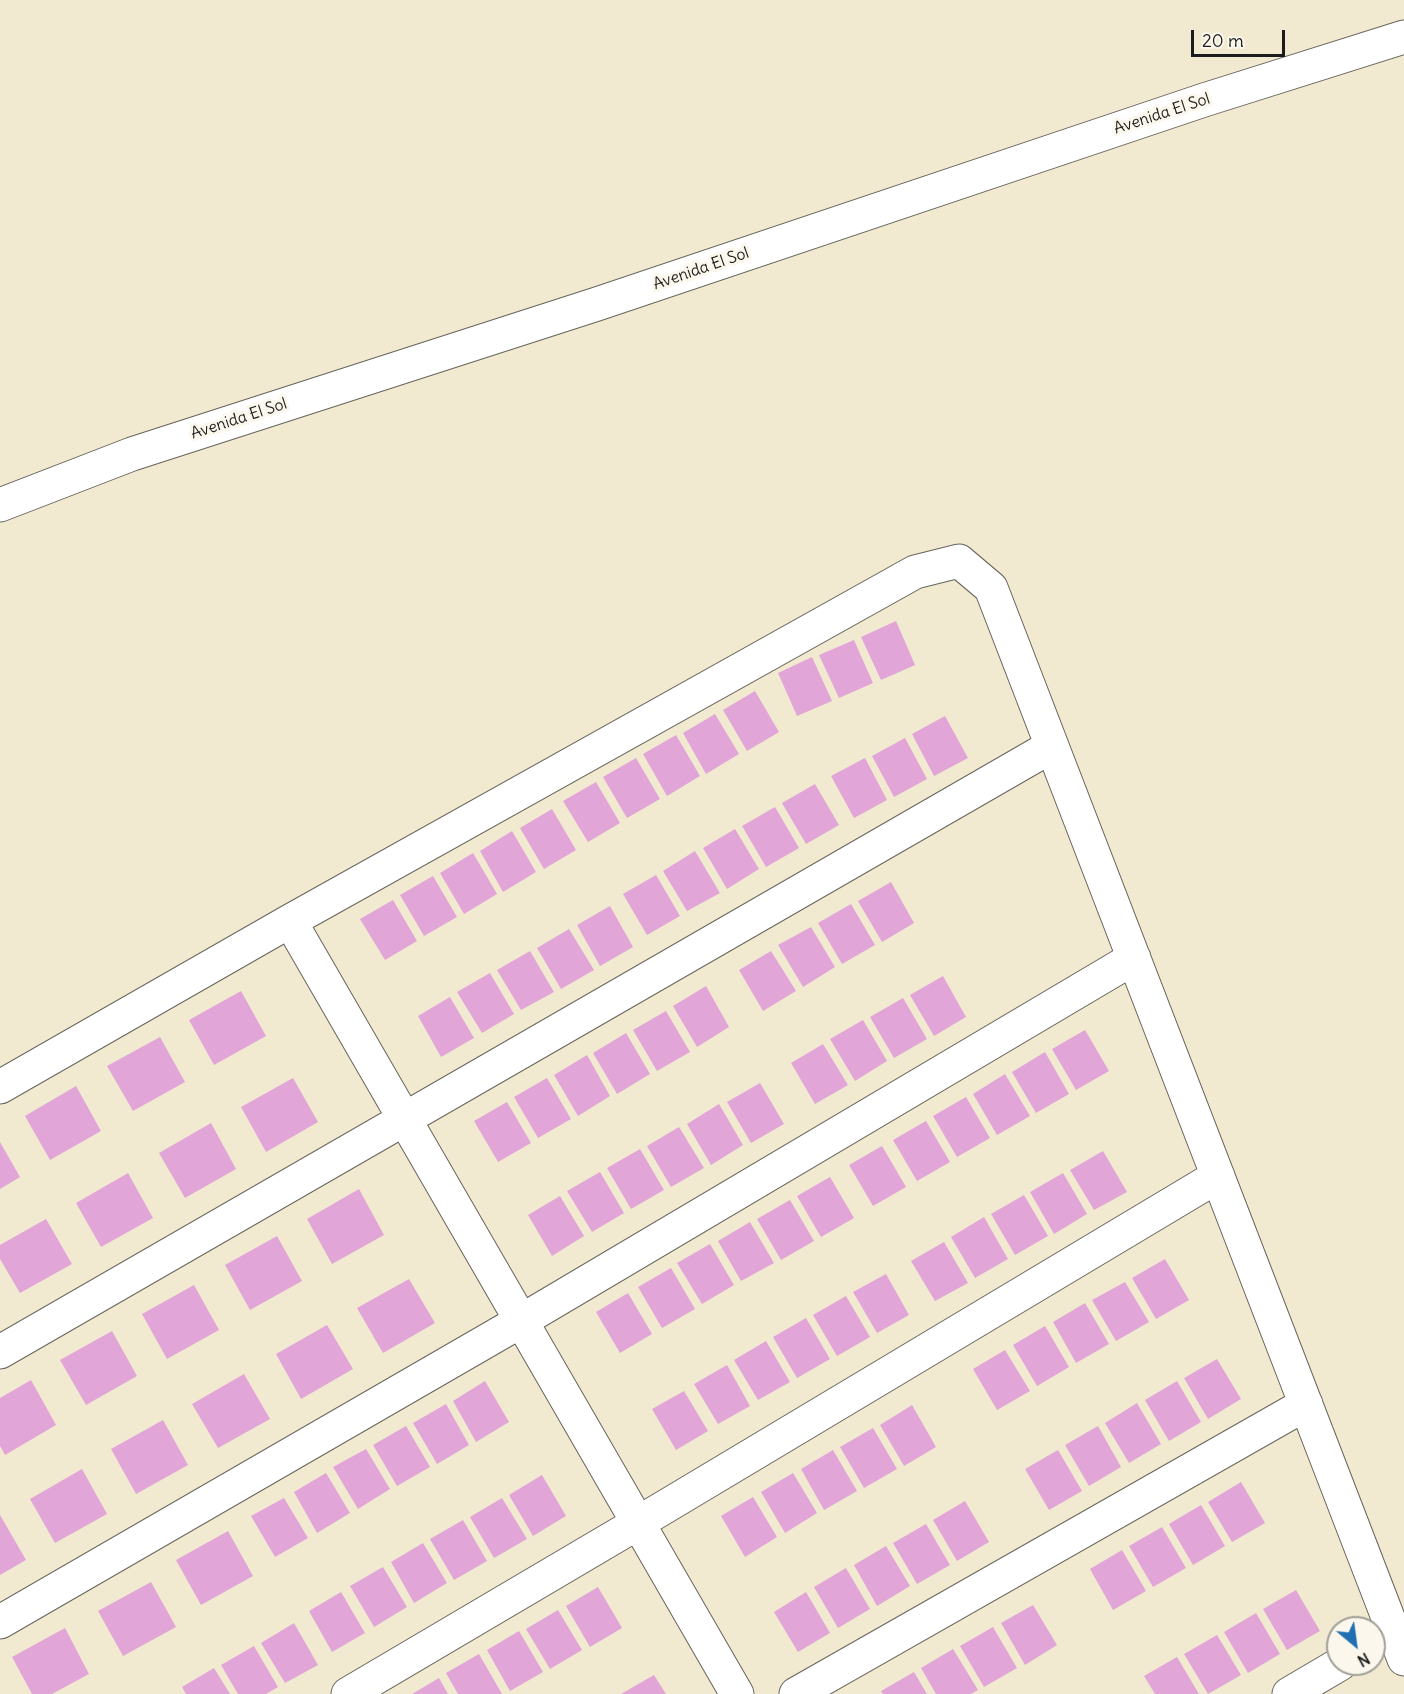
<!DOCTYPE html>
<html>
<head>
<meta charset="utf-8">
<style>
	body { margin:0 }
	#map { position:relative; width:1404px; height:1694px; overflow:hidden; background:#f1ead1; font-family:Delius,sans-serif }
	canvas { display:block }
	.north { position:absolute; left:1326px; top:1616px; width:60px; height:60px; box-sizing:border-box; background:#fbf7ec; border:2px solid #a29f99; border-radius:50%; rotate:151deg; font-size:16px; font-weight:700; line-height:24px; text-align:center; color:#1c1c1c }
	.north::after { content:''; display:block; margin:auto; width:21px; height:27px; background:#1f6fb2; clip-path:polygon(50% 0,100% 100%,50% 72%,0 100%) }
	.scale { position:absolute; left:1191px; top:30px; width:94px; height:27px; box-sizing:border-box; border:3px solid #1c1c1c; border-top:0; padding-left:8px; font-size:18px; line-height:21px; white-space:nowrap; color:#1c1c1c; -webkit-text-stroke:4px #fbf7ec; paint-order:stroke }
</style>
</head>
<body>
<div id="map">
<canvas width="1404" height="1694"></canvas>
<div class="north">N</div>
<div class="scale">20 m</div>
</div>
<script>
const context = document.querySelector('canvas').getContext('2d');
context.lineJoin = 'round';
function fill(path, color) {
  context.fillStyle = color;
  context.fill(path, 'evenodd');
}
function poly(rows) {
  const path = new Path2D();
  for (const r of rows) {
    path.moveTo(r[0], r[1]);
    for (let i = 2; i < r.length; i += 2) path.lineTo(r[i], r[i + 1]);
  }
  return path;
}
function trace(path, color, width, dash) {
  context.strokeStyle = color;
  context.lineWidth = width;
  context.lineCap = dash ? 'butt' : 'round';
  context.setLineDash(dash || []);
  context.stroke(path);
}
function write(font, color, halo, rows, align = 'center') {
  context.font = font + ' Delius,sans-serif';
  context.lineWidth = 6;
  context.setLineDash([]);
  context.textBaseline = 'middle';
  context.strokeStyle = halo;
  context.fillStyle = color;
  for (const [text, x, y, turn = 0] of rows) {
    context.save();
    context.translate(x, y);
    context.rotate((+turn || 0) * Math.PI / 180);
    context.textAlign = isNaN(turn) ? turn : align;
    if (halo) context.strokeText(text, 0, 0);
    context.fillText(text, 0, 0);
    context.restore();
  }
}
fill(poly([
	[896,621,915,665,881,680,861,637],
	[854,640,873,683,839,698,819,655],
	[812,657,832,701,797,716,778,673],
	[755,691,779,732,747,751,723,710],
	[715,714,739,754,706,774,683,733],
	[945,716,968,758,934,776,912,734],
	[676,735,700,776,667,796,643,754],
	[905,738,927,779,894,797,872,756],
	[636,758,660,799,627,818,603,777],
	[865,758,887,800,854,818,831,776],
	[596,782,620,823,588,842,563,801],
	[815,784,839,825,806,844,782,803],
	[775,807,799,848,766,867,742,826],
	[552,809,576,850,544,869,520,828],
	[735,829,759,869,727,889,703,848],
	[512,831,536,872,503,892,480,851],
	[695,851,720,893,687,911,663,871],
	[473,853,497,894,464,914,440,873],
	[656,875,680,916,647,935,623,894],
	[433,876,457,917,424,936,400,895],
	[891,882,914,923,882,942,858,901],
	[393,900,417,941,385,960,360,919],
	[851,904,875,945,842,964,818,923],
	[610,906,633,947,600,966,577,925],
	[811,927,835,967,803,987,778,945],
	[569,929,594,970,561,989,537,948],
	[530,951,554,992,521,1010,497,970],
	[771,951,796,991,763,1011,739,970],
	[490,973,514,1014,482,1033,457,992],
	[943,976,966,1017,934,1036,910,995],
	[706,986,729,1027,697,1047,673,1006],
	[241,991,266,1036,214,1065,189,1020],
	[450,997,474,1038,441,1057,418,1016],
	[903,998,927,1039,894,1058,870,1017],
	[666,1011,690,1052,657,1071,633,1030],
	[863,1020,887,1061,855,1081,830,1039],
	[1085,1030,1109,1071,1076,1090,1052,1049],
	[626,1033,650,1074,617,1094,593,1053],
	[160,1037,185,1082,133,1111,107,1066],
	[823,1044,848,1085,815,1104,791,1063],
	[1045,1052,1069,1094,1036,1113,1012,1072],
	[587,1055,610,1096,578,1116,554,1075],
	[1005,1074,1030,1116,997,1135,973,1094],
	[293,1078,318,1122,266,1152,241,1107],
	[547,1078,571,1119,538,1138,514,1097],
	[760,1083,784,1124,751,1143,727,1102],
	[76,1086,101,1131,50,1160,25,1116],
	[966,1097,990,1138,957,1157,933,1116],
	[507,1102,531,1143,498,1162,474,1121],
	[719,1104,743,1145,711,1165,687,1124],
	[926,1121,950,1162,917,1181,893,1140],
	[211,1123,236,1169,185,1198,159,1153],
	[679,1127,704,1168,671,1187,647,1146],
	[0,1142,20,1177,0,1189],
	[882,1146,906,1187,873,1206,849,1165],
	[640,1149,664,1190,631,1209,607,1168],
	[1103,1151,1127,1192,1094,1210,1070,1170],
	[600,1172,624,1213,592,1232,567,1191],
	[128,1173,153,1218,101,1247,76,1203],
	[1063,1173,1087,1214,1054,1234,1030,1192],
	[830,1177,854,1218,821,1237,797,1196],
	[359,1189,384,1235,332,1264,307,1219],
	[1024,1195,1048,1236,1015,1255,991,1214],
	[560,1196,584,1236,552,1256,528,1215],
	[790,1200,814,1241,781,1260,757,1219],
	[984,1217,1008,1259,975,1278,951,1237],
	[46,1219,72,1264,20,1293,0,1259,0,1245],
	[750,1222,774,1263,741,1281,718,1241],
	[277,1236,302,1281,250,1310,225,1265],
	[944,1242,968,1283,935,1301,911,1261],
	[710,1244,734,1285,702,1304,677,1263],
	[1165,1259,1189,1300,1156,1319,1132,1278],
	[671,1268,695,1309,662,1328,638,1287],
	[886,1274,909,1315,877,1333,853,1292],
	[409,1279,435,1323,383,1353,357,1308],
	[1125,1282,1149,1322,1116,1341,1092,1300],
	[194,1285,219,1330,167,1359,142,1314],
	[628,1293,652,1334,620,1353,596,1312],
	[846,1296,870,1337,837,1356,813,1315],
	[1085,1303,1109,1344,1076,1363,1053,1322],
	[806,1318,830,1359,797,1378,773,1337],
	[327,1325,353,1369,301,1399,276,1354],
	[1045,1326,1069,1367,1037,1386,1013,1345],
	[112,1331,137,1376,86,1405,60,1360],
	[766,1341,790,1382,758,1400,734,1360],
	[1005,1350,1030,1391,997,1410,973,1369],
	[1217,1359,1241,1399,1208,1419,1184,1378],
	[727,1365,750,1406,718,1424,694,1384],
	[244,1374,270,1419,218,1448,192,1404],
	[31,1380,56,1425,5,1455,0,1446,0,1398],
	[485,1381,509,1422,476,1442,453,1401],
	[1177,1381,1201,1422,1169,1441,1145,1400],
	[684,1391,708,1431,676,1450,652,1409],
	[1137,1403,1161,1444,1129,1463,1105,1423],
	[446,1404,469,1445,437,1464,413,1423],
	[912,1405,936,1447,904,1466,880,1425],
	[163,1420,188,1465,136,1494,111,1449],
	[406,1426,430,1467,397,1486,373,1445],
	[1098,1426,1121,1467,1089,1486,1065,1445],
	[873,1428,897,1469,864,1488,840,1447],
	[366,1449,390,1489,358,1509,333,1467],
	[833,1450,857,1491,824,1510,801,1469],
	[1058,1450,1082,1491,1049,1510,1025,1469],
	[82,1469,107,1514,55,1543,30,1499],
	[326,1473,350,1513,317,1533,294,1492],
	[793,1473,817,1513,785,1533,761,1492],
	[542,1475,566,1516,533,1536,509,1495],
	[1241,1482,1265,1523,1232,1542,1208,1502],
	[753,1497,777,1537,745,1557,721,1516],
	[284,1498,308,1538,275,1557,251,1516],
	[502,1498,527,1539,494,1558,470,1517],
	[965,1501,989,1542,957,1561,933,1520],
	[1201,1505,1225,1546,1193,1565,1169,1524],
	[0,1515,26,1560,0,1575],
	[463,1520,487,1561,454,1580,430,1539],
	[926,1524,950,1565,917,1584,893,1543],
	[1162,1527,1186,1568,1153,1587,1129,1546],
	[228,1531,253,1576,201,1605,176,1560],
	[423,1543,447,1583,414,1603,391,1562],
	[886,1546,910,1586,877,1606,854,1565],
	[1122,1550,1146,1591,1113,1610,1090,1569],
	[383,1567,407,1607,374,1627,350,1586],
	[846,1568,870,1609,838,1628,814,1587],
	[151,1582,176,1627,123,1656,98,1611],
	[598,1587,622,1628,590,1647,566,1606],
	[1296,1590,1320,1631,1287,1650,1263,1609],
	[341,1592,365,1633,332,1652,309,1611],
	[806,1592,830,1633,798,1652,774,1612],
	[1033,1605,1057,1645,1025,1665,1001,1623],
	[558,1610,582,1650,550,1669,526,1629],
	[1256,1613,1280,1654,1248,1673,1224,1632],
	[294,1623,318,1665,285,1683,261,1643],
	[993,1627,1017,1668,984,1687,960,1646],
	[65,1628,89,1674,52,1694,32,1694,12,1657],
	[519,1631,543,1672,510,1691,487,1650],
	[1217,1635,1241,1675,1208,1694,1184,1654],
	[254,1646,278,1687,266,1694,238,1694,221,1665],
	[953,1649,978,1690,971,1694,936,1694,921,1668],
	[479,1654,502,1694,458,1694,446,1673],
	[1177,1657,1199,1694,1155,1694,1144,1676],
	[214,1668,230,1694,186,1694,182,1687],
	[914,1672,927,1694,883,1694,881,1691],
	[654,1675,666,1694,621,1694],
	[439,1678,448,1694,412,1694]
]), '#e1a5d7');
const minor = poly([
	[0,505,132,454,597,304,1204,100,1404,37],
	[290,921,737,1694],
	[0,1087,290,921,915,572,959,561,991,588,1404,1659],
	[0,1352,1052,746],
	[0,1622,521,1321,1134,958],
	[348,1694,638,1523,1218,1176],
	[796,1694,1306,1404],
	[1289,1694,1340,1664]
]);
trace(minor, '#67645b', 35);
trace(minor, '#fff', 33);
write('16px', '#1c1c1c', '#fbf7ec', [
	["Avenida El Sol",1162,114,-18],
	["Avenida El Sol",701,269,-19],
	["Avenida El Sol",239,419,-18]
]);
</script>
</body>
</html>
